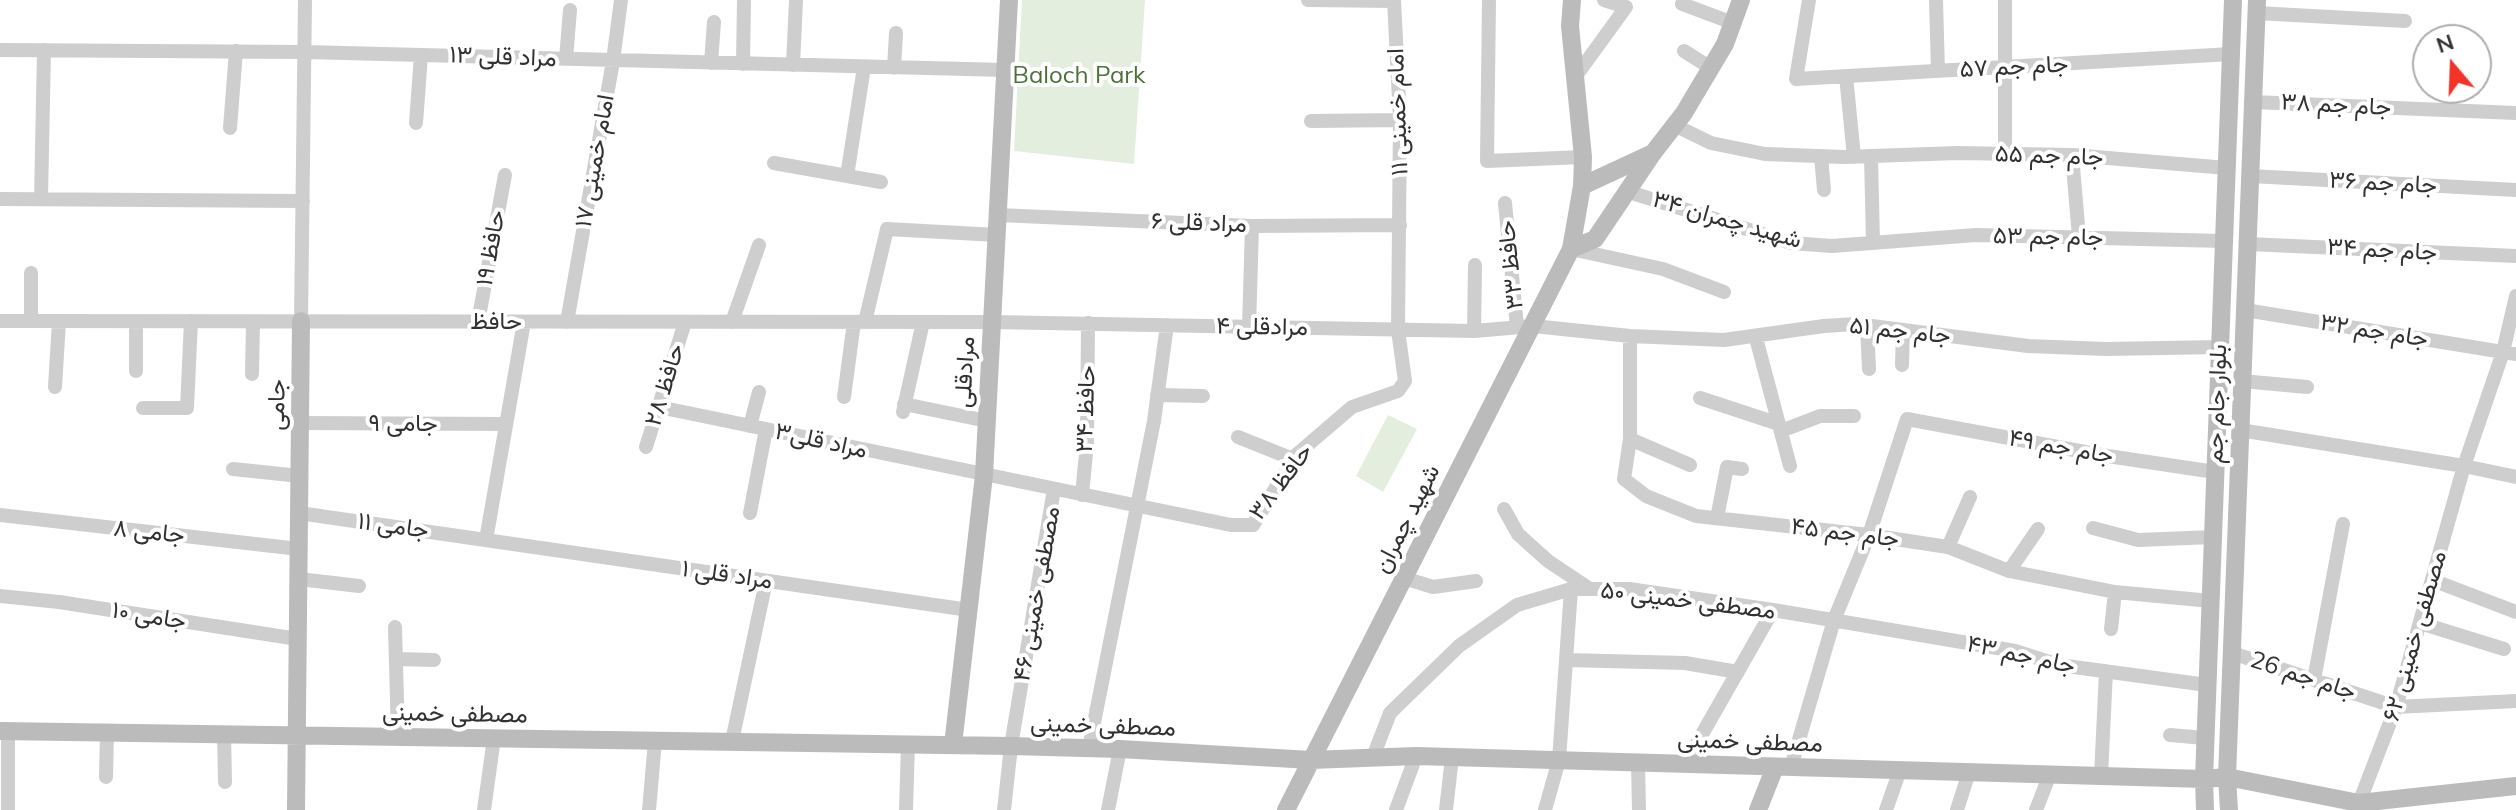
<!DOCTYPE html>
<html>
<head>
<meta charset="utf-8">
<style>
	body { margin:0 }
	#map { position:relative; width:2516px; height:810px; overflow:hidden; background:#fff; font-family:Mulish,sans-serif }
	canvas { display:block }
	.north { position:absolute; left:2412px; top:24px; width:80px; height:80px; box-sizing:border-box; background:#fff; border:2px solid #adadad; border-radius:50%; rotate:341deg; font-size:22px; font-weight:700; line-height:32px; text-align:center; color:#313131 }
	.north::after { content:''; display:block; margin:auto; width:28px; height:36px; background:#f33327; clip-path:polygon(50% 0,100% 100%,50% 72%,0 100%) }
</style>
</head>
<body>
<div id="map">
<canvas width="2516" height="810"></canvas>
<div class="north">N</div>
</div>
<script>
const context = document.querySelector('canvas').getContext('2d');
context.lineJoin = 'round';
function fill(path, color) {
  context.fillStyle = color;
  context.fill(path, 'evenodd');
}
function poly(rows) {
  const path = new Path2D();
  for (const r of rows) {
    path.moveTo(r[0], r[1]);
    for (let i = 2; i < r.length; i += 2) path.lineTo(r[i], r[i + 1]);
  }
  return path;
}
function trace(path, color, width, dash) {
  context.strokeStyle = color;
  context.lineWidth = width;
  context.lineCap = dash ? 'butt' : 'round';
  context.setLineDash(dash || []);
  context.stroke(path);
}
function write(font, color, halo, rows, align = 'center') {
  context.font = font + ' Mulish,Vazirmatn,sans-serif';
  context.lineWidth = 8;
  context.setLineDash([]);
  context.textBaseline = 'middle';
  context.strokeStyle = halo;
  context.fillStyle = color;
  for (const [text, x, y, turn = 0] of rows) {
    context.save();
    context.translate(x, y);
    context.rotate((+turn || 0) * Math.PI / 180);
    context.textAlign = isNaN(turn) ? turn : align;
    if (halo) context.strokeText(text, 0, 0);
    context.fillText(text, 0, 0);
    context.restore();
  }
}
fill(poly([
	[1022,0,1145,0,1134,164,1014,151],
	[1388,415,1417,429,1383,492,1356,476]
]), '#e4eede');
trace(poly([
	[1308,0,1394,1],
	[1489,0,1487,161,1583,157],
	[1809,0,1796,79,2231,54],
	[1936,0,1938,71],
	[2005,0,2005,154],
	[1682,4,1733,23],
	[2256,13,2405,21],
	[0,50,305,52,1005,70],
	[1684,51,1711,68],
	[566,59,570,10],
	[711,63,714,22],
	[743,64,744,0],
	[793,65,796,0],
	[894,68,896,33],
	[1576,76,1626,7,1604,0],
	[1846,76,1854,157],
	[2253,102,2516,113],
	[1311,121,1400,120],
	[416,123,421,55],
	[1674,125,1711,143,1765,154,1844,157,1958,153,2072,155,2227,168],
	[230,128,236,51],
	[2072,155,2079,237],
	[1821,156,1824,190],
	[1871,156,1873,243],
	[774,163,881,182],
	[847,176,864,67],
	[2250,176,2516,190],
	[1629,192,1791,243,1832,246,1976,235,2224,241],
	[0,199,303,201],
	[41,199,44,50],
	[1505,203,1517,327],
	[998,215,1252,226,1400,225],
	[2248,244,2516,256],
	[1571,249,1663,269,1724,292],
	[2245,310,2516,354],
	[0,321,992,322,1474,331,1533,326,1630,336,1724,340,1824,326,1856,324,2028,346,2106,349,2220,347],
	[31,321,31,273],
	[136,321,136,371],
	[301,321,305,0],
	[478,322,505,175],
	[567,322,613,61,621,0],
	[732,322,759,245],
	[865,322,887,229,997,235],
	[1867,325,1869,369],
	[1249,327,1252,226],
	[1474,331,1475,265],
	[1630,336,1630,439,1624,479,1646,496,1696,516,1869,535,1948,547,2009,571,2115,592,2211,601],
	[1756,338,1790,466],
	[1902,365,1903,330],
	[252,374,253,322],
	[2242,381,2307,387],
	[55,387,59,321],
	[1157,395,1203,396],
	[844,397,854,322],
	[1700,398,1779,424],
	[904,404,987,421],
	[659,407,1231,525,1253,525,1296,455,1352,407,1398,391,1405,381,1398,330,1400,120,1394,0],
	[143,408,187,408,191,321],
	[903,412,923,322],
	[300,423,506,424],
	[750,426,759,392],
	[2240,430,2464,466,2516,477],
	[1781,431,1820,416,1854,416],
	[1238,437,1293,459],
	[1630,439,1690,465],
	[646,447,685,322],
	[233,469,300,476],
	[1082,495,1087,443,1088,323],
	[1504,509,1518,534,1548,561,1590,589],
	[299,513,969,610],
	[750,513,766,429],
	[0,515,299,549],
	[1717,518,1727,467,1742,469],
	[2093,528,2138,540,2213,537],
	[486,540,524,322],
	[1948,547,1970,497],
	[2009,571,2038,529],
	[1404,578,1433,587,1476,581],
	[299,579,359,586],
	[2432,580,2516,612],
	[0,596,59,602,298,639],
	[2420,623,2504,649],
	[395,627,398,737],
	[2111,629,2115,592],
	[2232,653,2396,707,2516,701],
	[396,659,434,660],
	[1566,660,1685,663,1738,672],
	[2314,680,2343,524],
	[224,734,225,782],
	[2170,735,2205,738],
	[732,741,766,581],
	[1089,748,1154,421,1167,325],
	[1373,757,1390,713,1459,646,1517,605,1571,589,1629,589,1773,610,2015,651,2059,665,2207,685],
	[1638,763,1639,810],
	[1685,764,1773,610],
	[1791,767,1834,620,1869,535,1907,419,2101,455,2215,472],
	[2101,776,2106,671],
	[106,777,107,732],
	[2359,803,2396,707,2464,466,2503,352,2516,296],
	[8,810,8,731],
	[484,810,494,738],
	[649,810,655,741],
	[906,810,908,744],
	[1004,810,1011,746,1054,489],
	[1108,810,1120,749],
	[1396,810,1416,756],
	[1446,810,1452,757],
	[1545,810,1559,760,1571,589],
	[1886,810,1900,770],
	[1957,810,1969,772],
	[2036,810,2050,774]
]), '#cecece', 14);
trace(poly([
	[1582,186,1651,154],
	[1571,249,1582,186,1583,157,1570,26,1572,0],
	[0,731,1011,746,1120,749,1311,760,1416,756,2204,779,2227,777,2359,803,2516,786],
	[953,745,984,475,1009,0],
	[296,810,301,321],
	[1286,810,1571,249,1595,239,1653,153,1684,113,1725,44,1741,0],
	[1758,810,1775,767],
	[2205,810,2204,779,2233,0],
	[2229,810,2227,777,2257,0]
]), '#bbb', 18);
write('24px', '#313131', '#fff', [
	["مراد قلی ۱۳",503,57,2],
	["جام جم ۵۷",2014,67,-3],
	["جام جم ۳۸",2336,105,3],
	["امام خمینی ۱۱",1398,112,-92],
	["جام جم ۵۵",2049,156,2],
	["امام خمینی ۱۷",595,161,-80],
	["جام جم ۳۶",2383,183,3],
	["شهید چمران ۳۴",1727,220,16],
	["مراد قلی ۶",1199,223,2],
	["جام جم ۵۳",2048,237,1],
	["حافظ ۱۹",491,248,-80],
	["جام جم ۳۴",2382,250,3],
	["حافظ ۳۳",1511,265,-96],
	["حافظ",496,322],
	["مرادقلی ۴",1262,327,1],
	["جام جم ۵۱",1900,331,6],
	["جام جم ۳۲",2374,331,9],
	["مرادقلی",965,372,-87],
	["حافظ ۲۸",665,385,-73],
	["بلوار جام جم",2217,404,-88],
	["جامی",277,405,-89],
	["حافظ ۳۴",1086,409,-88],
	["جامی ۹",403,424],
	["مراد قلی۳",821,441,12],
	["جام جم ۴۹",2061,447,10],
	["حافظ ۳۸",1281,482,-53],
	["شهید چمران",1407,519,-63],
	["جامی ۱۱",393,526,8],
	["جامی ۸",149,532,6],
	["جام جم ۴۵",1845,533,7],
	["مراد قلی ۱",727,575,8],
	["مصطفی خمینی ۴۶",1037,594,-80],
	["مصطفی خمینی ۵۰",1688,601,7],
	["جامی ۱۰",149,616,9],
	["مصطفی خمینی ۶۲",2415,636,-74],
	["جام جم ۴۳",2021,655,12],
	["جام جم 26",2303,676,18],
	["مصطفی خمینی",455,714,1],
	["مصطفی خمینی",1103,726,2],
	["مصطفی خمینی",1750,742,2]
]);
write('24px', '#4c7139', '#fff', [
	["Baloch Park",1079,76]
]);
</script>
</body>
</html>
